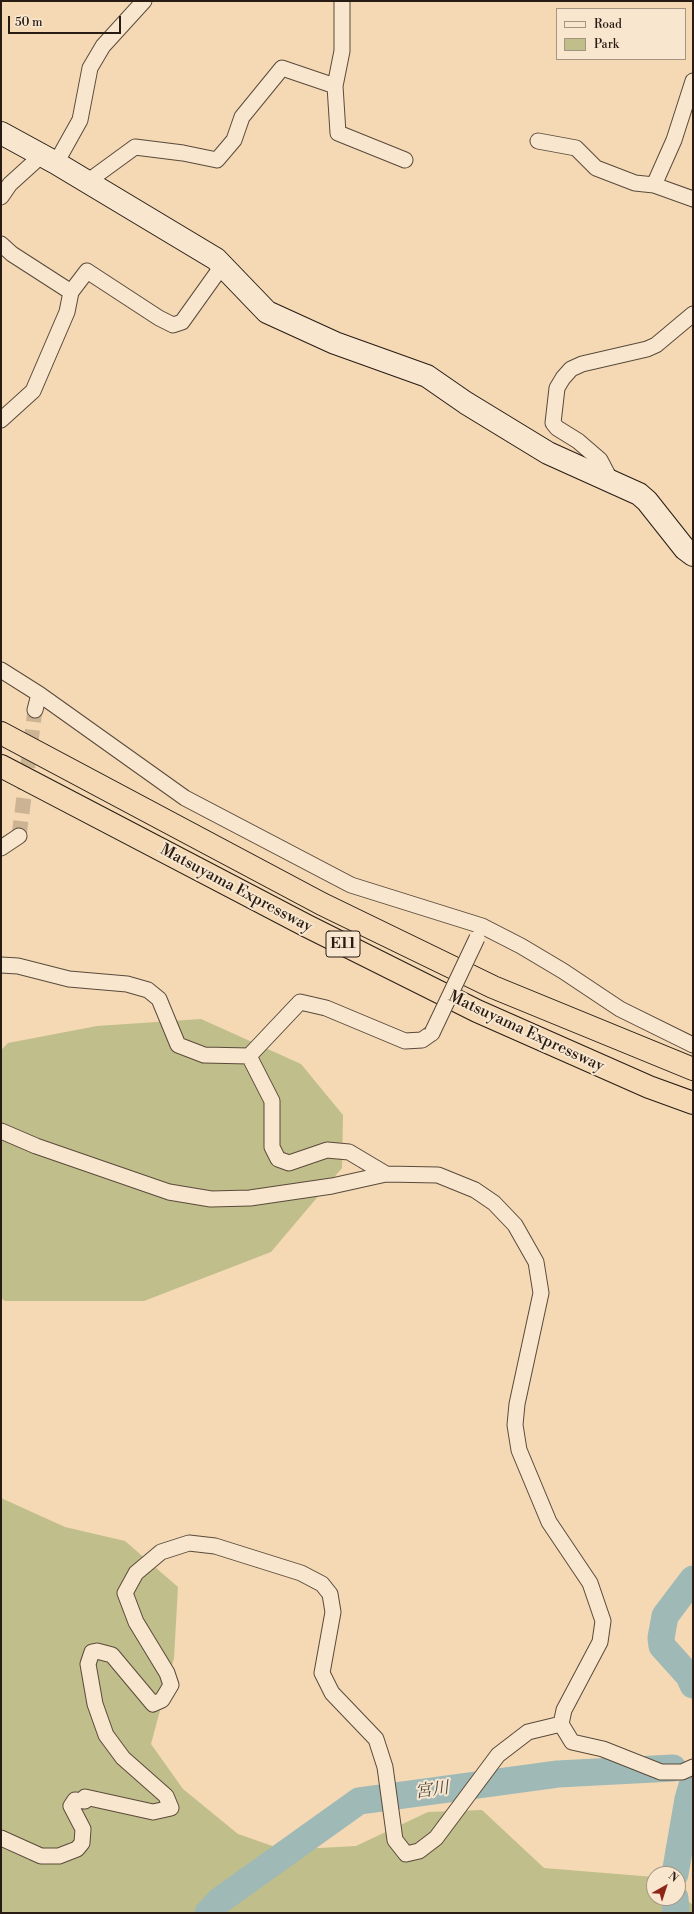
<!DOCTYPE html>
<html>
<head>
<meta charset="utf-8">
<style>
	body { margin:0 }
	#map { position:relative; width:694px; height:1914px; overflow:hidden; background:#f4d9b4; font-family:"Libre Bodoni",serif }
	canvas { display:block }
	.frame { position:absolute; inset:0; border:2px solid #271b13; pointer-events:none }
	.legend { position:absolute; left:556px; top:8px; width:130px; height:52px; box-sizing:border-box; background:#f8e6ce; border:1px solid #a49583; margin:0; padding:5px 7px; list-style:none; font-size:12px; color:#271b13 }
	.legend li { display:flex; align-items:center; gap:8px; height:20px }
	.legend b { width:20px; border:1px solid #a49583 }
	.north { position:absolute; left:646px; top:1866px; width:40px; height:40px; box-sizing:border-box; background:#f8e6ce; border:1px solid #a49583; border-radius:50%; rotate:39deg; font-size:11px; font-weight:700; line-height:16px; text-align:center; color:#271b13 }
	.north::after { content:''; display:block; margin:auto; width:14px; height:18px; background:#8f2418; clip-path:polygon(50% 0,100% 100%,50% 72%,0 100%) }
	.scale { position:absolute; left:8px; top:16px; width:113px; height:18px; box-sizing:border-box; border:2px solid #271b13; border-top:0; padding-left:5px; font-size:12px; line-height:14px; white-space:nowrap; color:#271b13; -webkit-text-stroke:3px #f8e6ce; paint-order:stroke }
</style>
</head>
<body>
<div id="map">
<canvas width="694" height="1914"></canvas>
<div class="frame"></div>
<ul class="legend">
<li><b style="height:5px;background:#f8e6ce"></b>Road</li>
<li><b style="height:11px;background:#c0be8a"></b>Park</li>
</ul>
<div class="north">N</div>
<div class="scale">50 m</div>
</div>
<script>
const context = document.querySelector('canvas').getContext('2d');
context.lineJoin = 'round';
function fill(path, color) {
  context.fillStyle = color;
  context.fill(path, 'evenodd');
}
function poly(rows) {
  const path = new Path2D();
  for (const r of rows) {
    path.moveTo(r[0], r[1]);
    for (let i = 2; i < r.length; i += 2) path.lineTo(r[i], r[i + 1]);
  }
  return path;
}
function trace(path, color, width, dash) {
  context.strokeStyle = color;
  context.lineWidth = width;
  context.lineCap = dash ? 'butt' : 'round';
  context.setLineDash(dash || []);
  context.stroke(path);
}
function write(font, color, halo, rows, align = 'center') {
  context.font = font + ' "Libre Bodoni","Noto Serif JP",serif';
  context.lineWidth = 4;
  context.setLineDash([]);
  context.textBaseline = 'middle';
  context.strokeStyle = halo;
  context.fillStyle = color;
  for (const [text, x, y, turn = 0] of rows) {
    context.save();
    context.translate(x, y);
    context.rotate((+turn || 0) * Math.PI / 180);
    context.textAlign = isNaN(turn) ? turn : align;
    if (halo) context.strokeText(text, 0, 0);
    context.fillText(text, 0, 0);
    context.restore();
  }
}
fill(poly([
	[201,1019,301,1064,343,1115,342,1168,271,1252,144,1301,5,1301,1,1298,1,1050,8,1043,97,1026],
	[1,1498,65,1527,125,1541,178,1587,174,1658,151,1744,183,1789,238,1834,284,1850,356,1846,428,1812,482,1810,544,1868,654,1877,654,1898,678,1898,678,1893,693,1905,693,1913,1,1913]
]), '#c0be8a');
trace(poly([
	[693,1579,665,1616,661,1638,662,1646,689,1676,693,1685],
	[675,1874,688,1799,693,1782],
	[675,1898,676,1913],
	[208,1913,219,1901,359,1801,558,1774,673,1768]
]), '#9eb9b6', 27);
trace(poly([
	[19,836,35,710]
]), '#cbb394', 15, [15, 8]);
const street = poly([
	[342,1,342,51,335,86,338,133,405,160],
	[538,141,576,148,596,168,635,183,654,185,693,199],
	[56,163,80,120,90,68,103,46,144,1],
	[87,182,135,147,183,153,217,160,234,140,242,117,282,68,335,86],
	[654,185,674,140,693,81],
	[1,197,10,184,42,155],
	[1,244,12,254,71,292,67,312,33,391,1,420],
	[71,292,87,271,159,318,173,325,182,322,222,266],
	[611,481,600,460,578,441,557,428,553,423,557,388,563,378,571,369,582,364,647,349,656,345,693,314],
	[1,670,39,694,185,798,351,885,482,926,521,946,563,971,620,1009,693,1045],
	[35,710,39,694],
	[1,848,19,836],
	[1,965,18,966,69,979,127,984,148,990,159,999,178,1045,204,1055,249,1056,300,1002,326,1008,405,1041,422,1040,432,1033],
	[249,1056,272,1101,272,1147,278,1159,289,1163,327,1150,349,1152,386,1174],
	[1,1131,36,1146,169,1192,211,1199,250,1198,332,1186,386,1174,438,1175,475,1190,494,1203,515,1225,536,1262,541,1293,517,1404,515,1425,519,1450,549,1522,590,1583,603,1621,600,1642,564,1710,561,1724,572,1742,603,1749,661,1772,682,1772,693,1767],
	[1,1838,41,1856,59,1856,77,1849,82,1843,83,1829,71,1806,75,1800,85,1801,85,1797,153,1812,171,1808,166,1796,123,1758,106,1735,95,1704,88,1664,92,1652,97,1651,112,1655,153,1704,162,1700,171,1685,167,1673,136,1622,125,1593,136,1573,161,1552,189,1543,215,1546,301,1573,322,1584,330,1594,333,1612,322,1673,332,1693,376,1739,385,1767,395,1840,406,1854,419,1851,436,1838,498,1755,528,1732,561,1724]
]);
const secondary = poly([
	[1,133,56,163,216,259,267,312,335,343,427,376,466,403,548,453,639,494,647,501,685,549,693,555]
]);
const highway = poly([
	[1,733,322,904,493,987,693,1069],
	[1,766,307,926,477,1011,649,1087,693,1103]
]);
trace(street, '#5a4a3b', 17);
trace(secondary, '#271b13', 24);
trace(highway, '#271b13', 24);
trace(street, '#f8e6ce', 15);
trace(secondary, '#f8e6ce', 22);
trace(highway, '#f4d9b4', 22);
const streetBridge = poly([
	[432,1033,477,938]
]);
trace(streetBridge, '#5a4a3b', 17, []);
trace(streetBridge, '#f8e6ce', 15);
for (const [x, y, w] of [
	[343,944,34]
]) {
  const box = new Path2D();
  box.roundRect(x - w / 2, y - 13, w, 26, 3);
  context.fillStyle = '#f8e6ce';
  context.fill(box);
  trace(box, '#271b13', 1);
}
write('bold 15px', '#271b13', null, [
	["E11",343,944]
]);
write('16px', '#271b13', '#f8e6ce', [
	["Matsuyama Expressway",236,889,28],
	["Matsuyama Expressway",526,1032,25]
]);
write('italic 17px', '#4b4a44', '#f8e6ce', [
	["宮川",432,1791,-8]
]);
</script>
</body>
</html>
